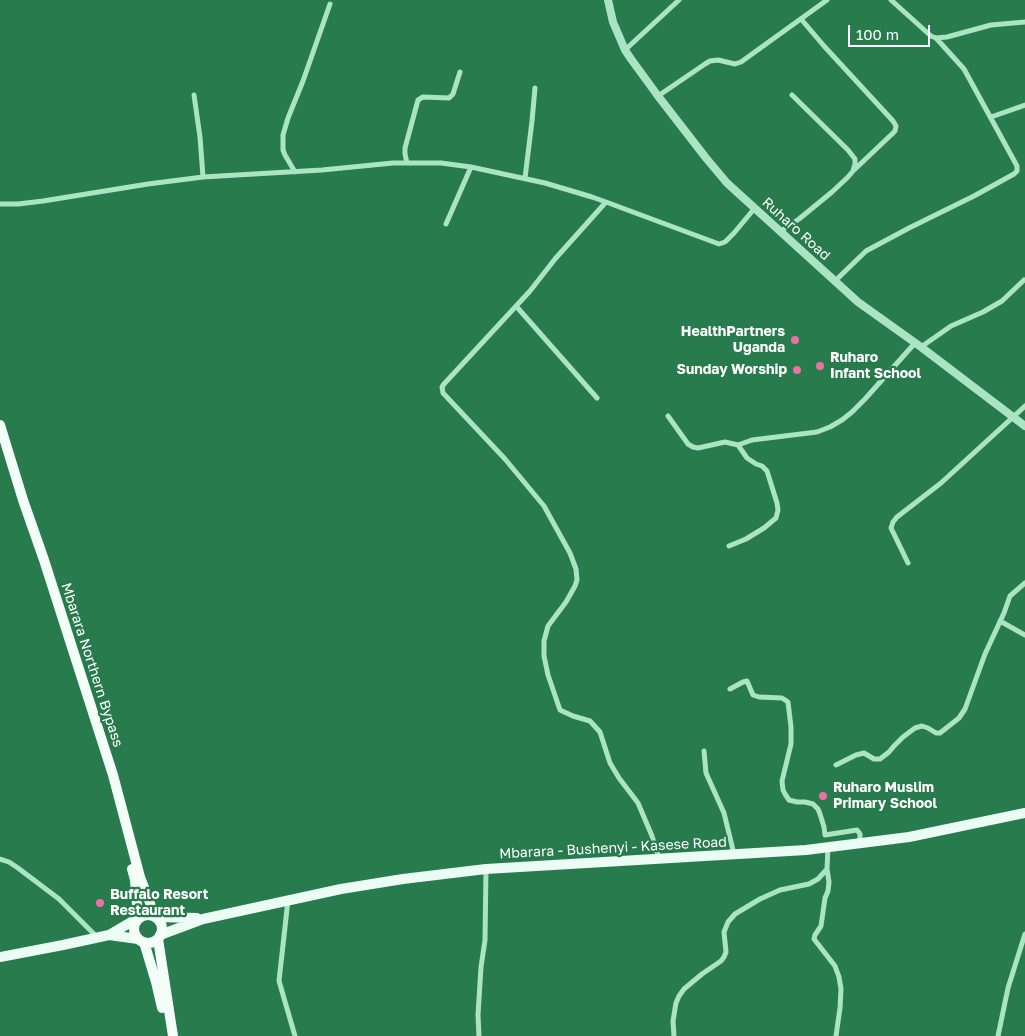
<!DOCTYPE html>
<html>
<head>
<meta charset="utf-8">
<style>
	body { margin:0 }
	#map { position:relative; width:1025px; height:1036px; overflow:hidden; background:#277b4d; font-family:"Golos Text",sans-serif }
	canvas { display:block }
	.scale { position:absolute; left:848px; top:25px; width:82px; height:22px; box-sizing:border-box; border:2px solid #fff; border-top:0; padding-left:6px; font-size:15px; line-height:18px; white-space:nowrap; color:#fff; -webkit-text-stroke:4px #277b4d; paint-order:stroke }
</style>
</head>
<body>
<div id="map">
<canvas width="1025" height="1036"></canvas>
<div class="scale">100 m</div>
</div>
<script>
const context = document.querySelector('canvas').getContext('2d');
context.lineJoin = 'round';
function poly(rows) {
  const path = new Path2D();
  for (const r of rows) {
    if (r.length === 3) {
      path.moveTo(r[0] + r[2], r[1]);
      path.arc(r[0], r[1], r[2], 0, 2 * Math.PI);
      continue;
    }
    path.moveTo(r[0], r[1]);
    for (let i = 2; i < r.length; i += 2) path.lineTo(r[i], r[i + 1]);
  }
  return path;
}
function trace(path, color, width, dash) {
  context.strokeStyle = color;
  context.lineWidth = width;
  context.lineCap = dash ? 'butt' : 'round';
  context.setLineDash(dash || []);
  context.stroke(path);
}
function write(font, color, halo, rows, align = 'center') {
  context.font = font + ' "Golos Text",sans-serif';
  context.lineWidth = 4.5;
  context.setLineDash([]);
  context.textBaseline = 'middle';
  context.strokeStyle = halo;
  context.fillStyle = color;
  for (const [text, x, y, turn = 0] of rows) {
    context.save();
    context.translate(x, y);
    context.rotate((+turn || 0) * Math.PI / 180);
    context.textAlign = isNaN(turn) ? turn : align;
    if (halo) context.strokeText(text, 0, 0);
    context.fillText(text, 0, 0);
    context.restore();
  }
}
trace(poly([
	[891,0,931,36,936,38,947,37,991,25,1025,22],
	[801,19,824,46,893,121,896,126,895,131,892,134,853,171],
	[625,50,679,0],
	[194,95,200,137,203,177],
	[658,96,705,64,710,61,718,60,735,64,741,62,827,0],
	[991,117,1025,105],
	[407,163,405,154,405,148,418,100,423,97,449,98,453,94,460,72],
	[295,172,285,155,283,150,283,135,288,118,303,81,330,4],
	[525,178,532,121,535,88],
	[0,204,18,204,43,201,148,184,203,177,322,170,393,163,441,163,471,167,545,183,592,197,606,202],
	[446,224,471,167],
	[781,231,799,219,832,192,848,177,853,171,855,164,855,159,848,150,792,95],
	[835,281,866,251,909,228,974,196,1014,174,1017,171,1017,166,964,69,936,38],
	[516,306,597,398],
	[921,347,951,326,983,312,1002,301,1024,280],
	[668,416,688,444,693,447,698,448,725,442,738,445,752,440,817,432,830,427,842,420,852,412,865,399,915,343],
	[729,546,746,539,764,528,776,518,778,510,777,503,767,471,762,466,756,464,747,458,738,445],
	[908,563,891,528,893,522,897,517,941,483,1025,406],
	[1000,621,1025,635],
	[730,689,743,682,747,681,753,695,759,697,782,698,788,702,791,727,791,744,782,781,783,790,785,794,789,800,797,802,805,802,813,804,818,809,820,814,824,827,825,835,857,830,860,834,860,843],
	[704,751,706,773,724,813,734,854],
	[836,765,856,755,864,753,874,759,880,759,889,752,894,746,903,737,915,728,922,726,928,728,936,733,940,733,959,718,965,709,985,654,1004,613,1010,596,1025,583],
	[0,859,9,862,18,868,59,899,97,937],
	[659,859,652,836,638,803,619,778,610,763,600,732,590,721,573,716,560,710,548,675,544,656,544,641,548,626,566,602,575,586,577,580,576,569,570,553,544,506,505,459,443,393,442,387,444,384,530,291,555,259,606,202,719,244,725,242,734,233,754,209],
	[827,869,829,882,828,891,825,898,821,926,815,935,814,939,835,966,839,977,841,989,840,1008,836,1036],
	[288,900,279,981,295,1036],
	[479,1036,478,1015,481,967,485,940,486,869],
	[674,1036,673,1021,676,1003,679,996,684,989,702,974,721,961,724,957,726,952,724,932,728,922,735,914,760,899,780,890,809,884,818,879,827,869,828,847],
	[998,1036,1008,988,1025,934]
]), '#abe4c4', 5);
trace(poly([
	[608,0,613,22,625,50,631,59,658,96,706,158,727,183,858,302,921,347,1025,426]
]), '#abe4c4', 8);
trace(poly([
	[157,917,197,918],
	[109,935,138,939],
	[160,935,203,919,341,889,403,879,486,869,806,850,909,837,1025,813],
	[0,957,63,945,109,935,138,918]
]), '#eafcf3', 10);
trace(poly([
	[0,425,23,500,44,560,113,775,140,877,150,903,153,915],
	[132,869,135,880,138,918],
	[148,929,14],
	[158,939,173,1036],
	[144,942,156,982,162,1008]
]), '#f4fef9', 10);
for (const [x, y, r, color] of [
	[795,340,5,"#ec71a2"],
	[820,366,5,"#ec71a2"],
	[797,370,5,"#ec71a2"],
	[823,796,5,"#ec71a2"],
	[100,903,5,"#ec71a2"]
]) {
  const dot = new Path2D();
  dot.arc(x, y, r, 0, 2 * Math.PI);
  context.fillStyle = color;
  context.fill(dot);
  trace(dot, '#277b4d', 2);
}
write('14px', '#fff', '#277b4d', [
	["Ruharo Road",796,229,42],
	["Mbarara Northern Bypass",92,665,72],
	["Mbarara - Bushenyi - Kasese Road",613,848,-3]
]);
write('bold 14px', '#fff', '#277b4d', [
	["HealthPartners",785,332,"right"],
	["Uganda",785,348,"right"],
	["Ruharo",830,358],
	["Infant School",830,374],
	["Sunday Worship",787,370,"right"],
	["Ruharo Muslim",833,788],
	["Primary School",833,804],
	["Buffalo Resort",110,895],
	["Restaurant",110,911]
], 'left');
</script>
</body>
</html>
